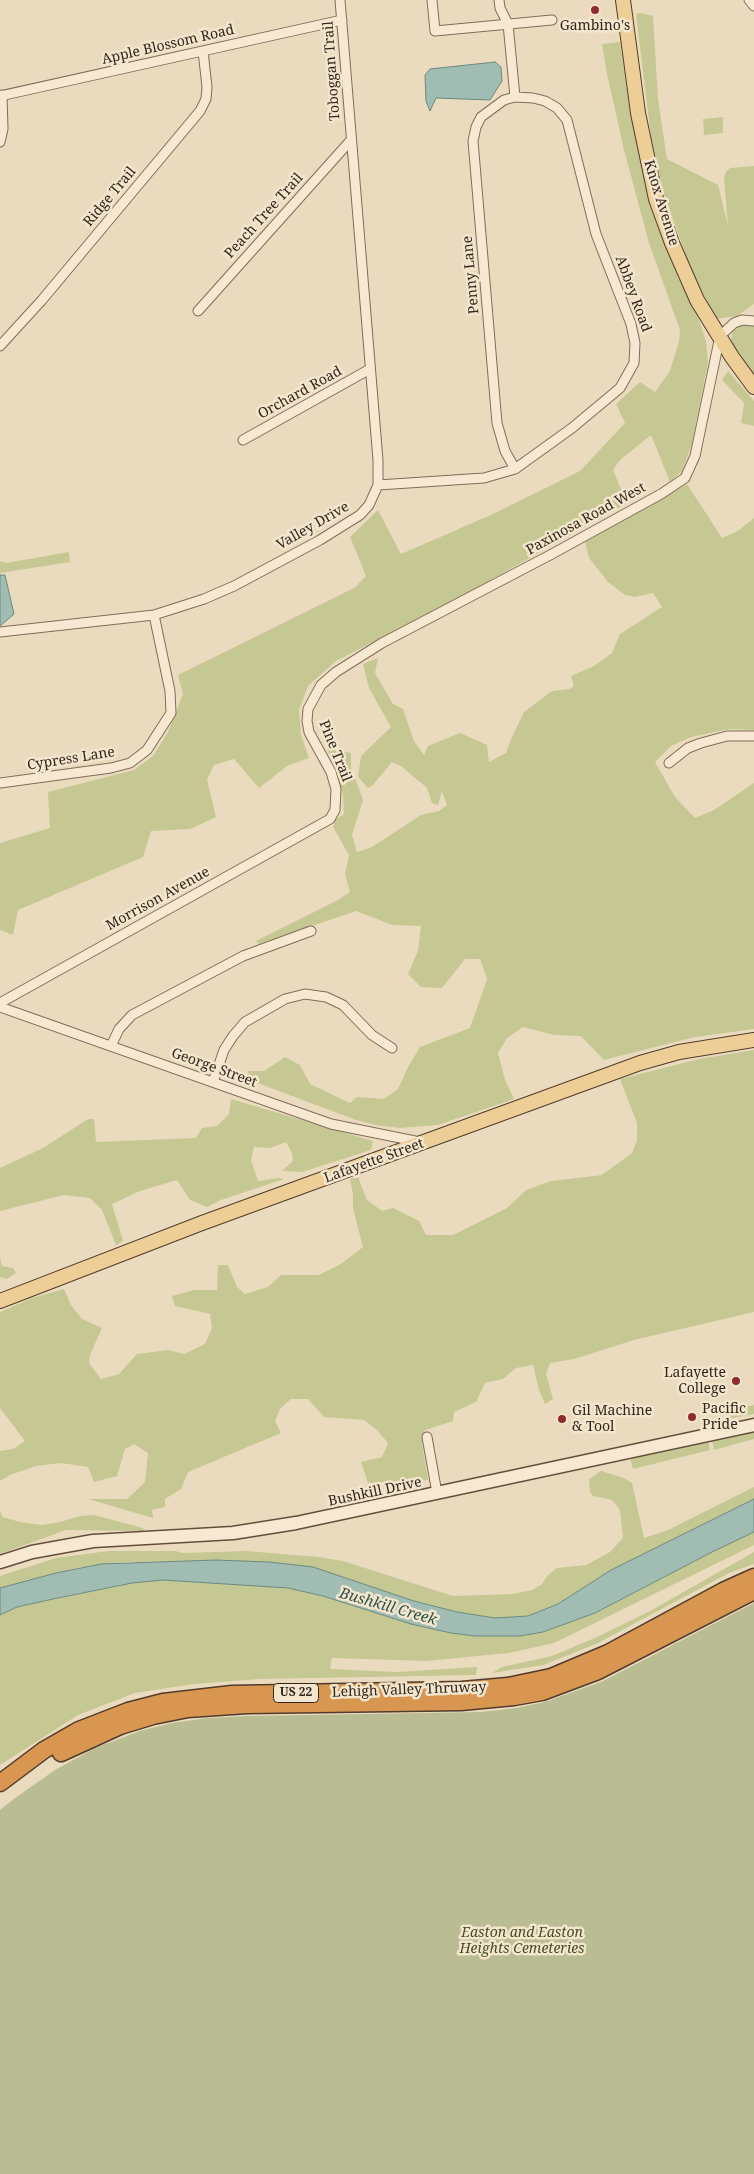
<!DOCTYPE html>
<html>
<head>
<meta charset="utf-8">
<style>
	body { margin:0 }
	canvas { display:block; background:#ebdbbe }
</style>
</head>
<body>
<canvas width="754" height="2174"></canvas>
<script>
const context = document.querySelector('canvas').getContext('2d');
context.lineJoin = 'round';
function fill(path, color) {
  context.fillStyle = color;
  context.fill(path, 'evenodd');
}
function poly(rows) {
  const path = new Path2D();
  for (const r of rows) {
    path.moveTo(r[0], r[1]);
    for (let i = 2; i < r.length; i += 2) path.lineTo(r[i], r[i + 1]);
  }
  return path;
}
function trace(path, color, width, dash) {
  context.strokeStyle = color;
  context.lineWidth = width;
  context.lineCap = dash ? 'butt' : 'round';
  context.setLineDash(dash || []);
  context.stroke(path);
}
function write(font, color, halo, rows, align = 'center') {
  context.font = font + ' "Noto Serif",serif';
  context.lineWidth = 5;
  context.setLineDash([]);
  context.textBaseline = 'middle';
  context.strokeStyle = halo;
  context.fillStyle = color;
  for (const [text, x, y, turn = 0] of rows) {
    context.save();
    context.translate(x, y);
    context.rotate((+turn || 0) * Math.PI / 180);
    context.textAlign = isNaN(turn) ? turn : align;
    if (halo) context.strokeText(text, 0, 0);
    context.fillText(text, 0, 0);
    context.restore();
  }
}
fill(poly([
	[640,13,653,16,658,99,667,159,718,185,728,226,724,178,726,172,730,168,754,166,754,304,737,316,716,319,691,270,664,194,651,137,636,14],
	[620,42,630,110,640,156,656,217,676,271,697,314,706,341,708,362,692,444,682,471,670,482,651,435,620,460,613,470,627,503,457,599,336,661,308,686,299,710,301,735,309,758,287,766,259,788,234,759,214,765,207,780,216,817,190,829,151,831,143,857,18,910,13,935,0,930,0,843,50,828,48,792,134,770,153,756,168,732,183,694,178,675,354,588,366,576,350,537,378,510,401,554,493,514,580,471,625,423,616,404,640,382,655,392,670,371,679,341,680,330,649,243,624,150,607,74,602,44],
	[723,117,723,133,704,135,703,119],
	[741,324,754,324,754,378,731,342,732,331],
	[728,371,754,401,754,426,741,423,744,403,722,380],
	[687,484,722,538,738,531,754,518,754,730,730,729,691,737,671,746,655,762,675,797,695,818,714,810,754,783,754,1029,695,1037,604,1060,581,1036,554,1035,523,1027,507,1038,498,1053,505,1080,514,1099,438,1125,400,1128,375,1125,356,1120,247,1079,248,1071,264,1071,285,1057,300,1065,310,1084,350,1103,357,1097,384,1099,398,1089,407,1069,420,1047,470,1028,487,979,480,959,465,959,442,988,421,987,408,974,418,951,421,926,392,925,356,911,259,944,256,941,338,900,350,892,345,874,349,855,333,827,335,820,344,814,343,796,335,765,327,749,351,753,351,767,363,800,352,835,357,852,372,847,421,815,439,811,447,805,442,791,438,805,432,803,427,788,401,766,392,762,372,786,368,788,358,777,361,756,391,727,369,688,363,664,378,658,375,673,393,704,403,709,414,741,424,755,428,746,460,733,487,745,489,762,506,753,511,739,524,712,552,691,570,689,574,686,571,676,594,666,612,653,620,634,662,607,653,593,635,597,625,595,608,582,589,558,585,542],
	[69,552,70,562,0,573,0,561,6,563],
	[754,1050,754,1312,634,1340,574,1359,550,1363,546,1374,553,1399,545,1404,539,1390,533,1365,516,1368,503,1379,485,1383,476,1402,454,1412,453,1421,425,1430,422,1443,428,1480,368,1483,361,1462,382,1457,388,1443,377,1430,364,1420,324,1417,308,1399,291,1399,280,1409,275,1421,281,1433,188,1472,181,1489,165,1499,165,1507,152,1510,153,1518,88,1499,127,1499,145,1482,148,1453,134,1444,125,1449,117,1476,94,1482,88,1467,61,1463,36,1466,10,1475,0,1481,0,1451,13,1449,25,1441,0,1408,0,1312,32,1298,64,1289,71,1305,82,1319,102,1328,90,1355,89,1363,101,1379,119,1374,137,1354,168,1350,184,1354,205,1344,212,1328,210,1314,175,1306,172,1296,194,1290,217,1290,218,1265,228,1265,237,1287,245,1294,268,1287,281,1275,319,1275,341,1264,363,1247,353,1209,353,1194,350,1179,358,1177,367,1200,382,1211,393,1208,419,1221,426,1235,453,1235,507,1208,526,1190,551,1181,602,1175,632,1153,637,1140,637,1123,620,1079,699,1059],
	[231,1099,373,1141,371,1150,302,1172,282,1171,293,1161,292,1153,286,1142,270,1148,254,1147,251,1160,258,1181,279,1178,284,1179,221,1200,207,1207,190,1200,177,1180,140,1191,112,1204,123,1241,116,1245,102,1210,90,1198,64,1195,0,1211,0,1168,43,1148,88,1119,94,1119,96,1142,196,1138,202,1128,217,1126,229,1114],
	[0,1257,2,1266,13,1268,16,1273,7,1279,0,1277],
	[754,1405,754,1414,727,1419,726,1411],
	[754,1430,754,1439,714,1450,712,1439],
	[708,1440,710,1450,633,1469,630,1457],
	[601,1471,624,1478,632,1483,644,1538,668,1530,754,1487,754,1499,611,1570,558,1604,528,1616,495,1618,457,1612,414,1601,313,1567,241,1561,125,1562,77,1568,0,1588,0,1576,56,1558,108,1551,176,1551,182,1553,246,1551,318,1557,343,1561,453,1596,513,1594,532,1590,542,1584,548,1575,557,1568,586,1565,610,1552,623,1538,620,1510,612,1500,593,1496,590,1492,589,1479],
	[0,1511,3,1517,20,1522,42,1525,60,1522,80,1516,94,1515,143,1528,144,1531,66,1530,0,1554],
	[754,1532,754,1545,554,1643,509,1653,426,1661,332,1658,330,1669,397,1672,477,1667,476,1675,260,1679,194,1684,135,1693,78,1715,0,1765,0,1615,17,1607,132,1583,163,1580,185,1581,288,1588,323,1596,411,1624,451,1633,475,1636,521,1636,543,1632,595,1613,714,1551],
	[754,1552,754,1564,729,1573,598,1643,544,1665,492,1673,502,1667,552,1656,597,1637,652,1610]
]), '#c5c893');
fill(poly([
	[754,1603,754,2174,0,2174,0,1810,15,1798,55,1770,95,1748,140,1731,172,1723,207,1718,248,1716,481,1712,516,1708,545,1702,603,1681]
]), '#babd93');
const water = poly([
	[495,62,501,67,502,81,490,100,436,98,430,111,426,101,425,75,430,69,495,62],
	[0,575,5,575,14,614,0,626,0,575],
	[754,1499,754,1532,714,1551,595,1613,543,1632,520,1636,475,1636,451,1633,411,1624,323,1596,288,1588,163,1580,132,1583,53,1599,17,1607,0,1615,0,1588,56,1573,101,1564,216,1560,269,1562,313,1567,414,1601,457,1612,495,1618,528,1616,558,1604,611,1570,754,1499]
]);
fill(water, '#a1bdb3');
trace(water, '#6a8a80', 1);
const street = poly([
	[432,0,435,31,552,20],
	[499,0,500,8,508,24,515,97],
	[749,0,754,6],
	[0,96,342,20],
	[0,142,3,129,2,95],
	[198,311,351,140],
	[0,346,42,300,200,111,206,99,207,87,203,51],
	[243,440,370,369],
	[378,485,484,478,515,469,572,428,620,388,634,363,635,343,631,324,596,234,567,120,557,108,545,101,533,98,515,97,504,100,481,117,476,127,473,141,497,423,505,451,515,469],
	[0,632,154,615,204,599,234,586,320,540,360,515,369,505,378,485,378,460,340,0],
	[669,763,688,748,701,743,727,736,754,736],
	[0,783,111,768,130,763,147,750,171,713,170,691,154,615],
	[0,1003,330,819,335,810,336,789,331,772,309,732,307,721,308,709,321,685,336,672,382,643,552,554,661,494,685,478,695,456,720,336,734,323,742,320,754,321],
	[0,1007,331,1124,420,1142],
	[111,1046,119,1029,132,1015,243,956,311,931],
	[213,1082,224,1050,233,1036,245,1022,285,999,305,994,326,997,343,1005,372,1035,392,1048],
	[427,1437,437,1493]
]);
const secondary = poly([
	[0,1562,32,1552,93,1541,233,1533,296,1523,754,1425]
]);
const primary = poly([
	[623,0,638,113,656,199,672,243,697,300,732,357,754,387],
	[0,1301,202,1223,640,1063,679,1052,754,1040]
]);
const highway = poly([
	[61,1753,120,1726,153,1716,188,1709,247,1705,461,1702,514,1697,542,1692,598,1671,754,1591],
	[0,1783,44,1750,79,1730,128,1711,163,1702,232,1694,462,1690,508,1686,551,1677,608,1653,723,1591,754,1577]
]);
trace(street, '#826c58', 11);
trace(secondary, '#644e3b', 15);
trace(primary, '#503b2c', 16);
trace(highway, '#503b2c', 19);
trace(street, '#f7e9d1', 9);
trace(secondary, '#f7e9d1', 12);
trace(primary, '#eece97', 14);
trace(highway, '#d89651', 16);
for (const [x, y, r, color] of [
	[595,10,5,"#8e2b31"],
	[736,1381,5,"#8e2b31"],
	[692,1417,5,"#8e2b31"],
	[562,1419,5,"#8e2b31"]
]) {
  const dot = new Path2D();
  dot.arc(x, y, r, 0, 2 * Math.PI);
  context.fillStyle = color;
  context.fill(dot);
  trace(dot, '#f3e6cd', 2);
}
for (const [x, y, w] of [
	[296,1693,45]
]) {
  const box = new Path2D();
  box.roundRect(x - w / 2, y - 9.5, w, 19, 4);
  context.fillStyle = '#f3e6cd';
  context.fill(box);
  trace(box, '#32261c', 1);
}
write('bold 12px', '#32261c', null, [
	["US 22",296,1693]
]);
write('14px', '#32261c', '#f3e6cd', [
	["Gambino's",595,26,"center"],
	["Lafayette",726,1373,"right"],
	["College",726,1389,"right"],
	["Pacific",702,1409],
	["Pride",702,1425],
	["Gil Machine",572,1411],
	["& Tool",572,1427]
], 'left');
write('14px', '#32261c', '#f3e6cd', [
	["Apple Blossom Road",168,45,-13],
	["Toboggan Trail",332,71,-94],
	["Ridge Trail",110,197,-50],
	["Knox Avenue",661,203,73],
	["Peach Tree Trail",264,216,-48],
	["Penny Lane",471,275,-95],
	["Abbey Road",633,294,70],
	["Orchard Road",300,393,-29],
	["Paxinosa Road West",586,519,-29],
	["Valley Drive",313,526,-30],
	["Pine Trail",335,751,68],
	["Cypress Lane",71,759,-9],
	["Morrison Avenue",158,899,-29],
	["George Street",214,1068,20],
	["Lafayette Street",374,1161,-20],
	["Bushkill Drive",375,1492,-12],
	["Lehigh Valley Thruway",409,1690,-2]
]);
write('italic 14px', '#454e23', '#f3e6cd', [
	["Easton and Easton",522,1933],
	["Heights Cemeteries",522,1949]
]);
write('italic 15px', '#2c524d', '#f3e6cd', [
	["Bushkill Creek",388,1607,16]
]);
</script>
</body>
</html>
